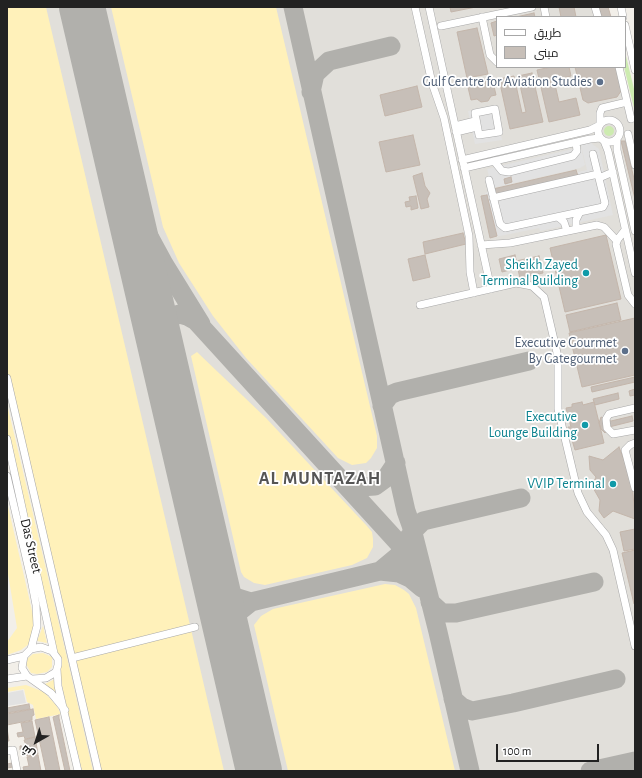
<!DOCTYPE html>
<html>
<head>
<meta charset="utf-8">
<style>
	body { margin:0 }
	#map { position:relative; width:642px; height:778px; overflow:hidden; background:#f2efe9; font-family:"Alegreya Sans",Cairo,sans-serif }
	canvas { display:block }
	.frame { position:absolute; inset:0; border:8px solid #222; pointer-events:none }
	.legend { position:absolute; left:496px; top:16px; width:130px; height:52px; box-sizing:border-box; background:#fff; border:1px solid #a7a7a7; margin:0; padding:5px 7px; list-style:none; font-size:12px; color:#222 }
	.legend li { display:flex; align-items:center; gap:8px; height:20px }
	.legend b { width:20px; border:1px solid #a7a7a7 }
	.north { position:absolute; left:16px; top:722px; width:40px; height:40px; -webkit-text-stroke:3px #fff; paint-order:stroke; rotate:219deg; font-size:11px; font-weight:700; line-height:16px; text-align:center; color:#222 }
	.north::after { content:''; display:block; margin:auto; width:14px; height:18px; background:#222; clip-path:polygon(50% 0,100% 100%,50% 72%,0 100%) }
	.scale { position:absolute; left:496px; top:744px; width:103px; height:18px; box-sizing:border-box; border:2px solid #222; border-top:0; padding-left:5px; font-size:12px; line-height:14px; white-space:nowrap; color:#222; -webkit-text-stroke:3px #fff; paint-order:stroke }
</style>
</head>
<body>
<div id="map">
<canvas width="642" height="778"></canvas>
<div class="frame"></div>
<ul class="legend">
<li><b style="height:5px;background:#fff"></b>طريق</li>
<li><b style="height:11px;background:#c7bfb8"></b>مبنى</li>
</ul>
<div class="north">ش</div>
<div class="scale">100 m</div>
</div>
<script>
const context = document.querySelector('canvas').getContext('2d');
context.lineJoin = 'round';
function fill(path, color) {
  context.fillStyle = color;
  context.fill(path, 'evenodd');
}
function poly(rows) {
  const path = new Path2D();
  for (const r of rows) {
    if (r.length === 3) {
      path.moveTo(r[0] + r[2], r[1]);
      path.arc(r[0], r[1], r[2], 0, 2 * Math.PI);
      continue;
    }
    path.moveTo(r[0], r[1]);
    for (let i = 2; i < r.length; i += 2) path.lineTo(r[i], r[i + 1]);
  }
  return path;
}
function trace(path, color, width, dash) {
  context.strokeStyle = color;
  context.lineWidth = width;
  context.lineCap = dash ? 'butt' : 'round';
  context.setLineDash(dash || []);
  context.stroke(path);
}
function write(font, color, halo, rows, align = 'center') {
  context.font = font + ' "Alegreya Sans",sans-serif';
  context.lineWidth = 3.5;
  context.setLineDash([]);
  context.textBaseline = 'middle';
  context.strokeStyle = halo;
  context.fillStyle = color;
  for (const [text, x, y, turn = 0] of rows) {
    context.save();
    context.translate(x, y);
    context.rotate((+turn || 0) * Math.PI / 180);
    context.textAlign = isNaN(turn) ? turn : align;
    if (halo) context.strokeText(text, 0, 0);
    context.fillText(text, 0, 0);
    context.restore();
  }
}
fill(poly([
	[7,7,608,7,611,17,497,17,497,67,623,67,635,115,635,771,93,771,7,398]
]), '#e1dfda');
fill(poly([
	[625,52,635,93,635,112,624,67],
	[609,131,5]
]), '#cdebb0');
fill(poly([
	[7,7,46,7,224,771,98,771,7,377],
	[111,7,276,7,377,436,377,448,371,458,366,463,352,465,338,458,246,358,213,316,179,263,163,227],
	[197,352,266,418,367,526,372,532,373,539,373,547,367,558,352,565,265,585,254,583,244,577,241,572,191,356],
	[7,404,68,662,93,771,82,771,63,691,61,678,61,663,57,656,7,449],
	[7,502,35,624,29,644,21,650,7,655,7,642,17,628,7,568],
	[385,584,395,585,404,590,409,594,416,608,455,771,288,771,254,625,261,616,273,609],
	[43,626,47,643,37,641],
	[43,653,52,657,52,667,47,672,37,674,31,673,26,664,28,658,33,654],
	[55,679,59,698,45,684],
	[26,685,44,692,56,705,61,714,36,719,33,705,27,702,24,689,7,692,7,688]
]), '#fff1ba');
fill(poly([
	[495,106,502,140,475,144,468,111],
	[591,143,599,149,613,215,540,231,539,228,495,237,485,193,587,170,581,145],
	[581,147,585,165,580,168,492,188,487,169],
	[23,690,26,703,7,706,7,693]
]), '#e2e2e2');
trace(poly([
	[293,7,406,511,411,525,438,632,470,771],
	[311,92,315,74,329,61,391,46],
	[116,151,139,218,164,264,201,324],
	[162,351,164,329,173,316,180,314,187,316,196,321,403,548,414,570],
	[382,406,390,395,397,392,529,361],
	[342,480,360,487,375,486,386,478,396,463],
	[413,534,415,529,423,521,521,498],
	[408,538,398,556,380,571,399,573,410,578,422,588],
	[213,569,222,588,235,597,251,602],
	[430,602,442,613,456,613,594,582],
	[230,643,228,628,236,614,251,602,380,571],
	[453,699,462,707,472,711,513,703,616,679],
	[590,771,635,761]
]), '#b1b0ac', 19);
trace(poly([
	[82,7,259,771]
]), '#b1b0ac', 46);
const building = poly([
	[450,7,476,7,451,12,450,7],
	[559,7,574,7,576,17,561,17,559,7],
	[599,7,608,7,611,17,602,17,599,7],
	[534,13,535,17,516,17,534,13],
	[497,21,497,35,494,36,491,23,497,21],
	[477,28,488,74,467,78,457,32,477,28],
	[551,67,569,67,571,76,554,80,559,102,576,98,580,115,549,122,537,70,551,67],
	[575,67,618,67,623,88,617,97,588,103,583,100,575,67],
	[532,73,543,122,510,129,499,79,514,76,522,113,526,112,518,76,532,73],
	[492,78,496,95,491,96,488,101,481,102,477,99,471,100,467,83,492,78],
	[417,86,422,107,385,116,380,95,417,86],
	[413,135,420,165,386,172,379,142,413,135],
	[621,141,625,141,635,183,635,199,621,141],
	[576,170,578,176,494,195,493,189,576,170],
	[422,173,425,186,430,193,427,199,429,207,421,209,413,176,422,173],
	[511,177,512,182,505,184,504,179,511,177],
	[487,195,497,236,490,238,481,196,487,195],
	[416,196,418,208,411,210,411,206,406,207,405,202,410,201,409,197,416,196],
	[463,233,466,244,425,254,423,242,463,233],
	[606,235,621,299,565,312,550,248,606,235],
	[425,255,430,277,413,281,408,259,425,255],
	[515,255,518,268,502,272,499,259,515,255],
	[539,256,543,273,520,278,516,261,539,256],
	[617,303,621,320,570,332,566,315,617,303],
	[635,318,635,375,582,387,569,333,635,318],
	[635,377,635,382,592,392,591,387,635,377],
	[635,389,635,395,630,396,629,391,635,389],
	[618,393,619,399,595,405,593,399,618,393],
	[582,402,583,405,594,402,604,443,575,450,568,427,571,427,566,408,572,407,572,404,582,402],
	[632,416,633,421,609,427,605,433,601,429,599,423,601,417,611,421,632,416],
	[619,447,632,481,635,519,613,511,604,518,599,511,600,500,592,486,596,477,590,470,589,456,603,460,619,447],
	[635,529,635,549,624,551,620,532,635,529],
	[635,550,635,604,634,604,622,553,635,550],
	[29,704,30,709,7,713,7,708,29,704],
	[33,709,34,715,32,716,32,720,7,725,7,714,33,709],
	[59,715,59,718,70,771,65,771,53,717,59,715],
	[49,717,60,771,46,771,35,720,49,717],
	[32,721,35,737,25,739,24,736,18,737,17,733,23,732,21,723,32,721],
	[7,728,9,741,7,741,7,728],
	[35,737,38,754,27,756,26,749,20,750,20,746,26,745,24,740,35,737],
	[38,755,41,771,24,771,23,767,29,766,27,757,38,755],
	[12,763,13,767,7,768,7,764,12,763]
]);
fill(building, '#c7bfb8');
trace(building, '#c4b6ab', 1);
const minor = poly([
	[415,7,432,83,444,118,469,236,470,272,474,293],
	[429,7,491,289],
	[544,7,546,17],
	[595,7,598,17],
	[621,7,623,17],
	[482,17,490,55,497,62],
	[625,25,635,70],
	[441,26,532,7],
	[619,67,631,119],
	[495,109,499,132,479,135,475,113,495,109],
	[609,131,11],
	[600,124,600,113,602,108,627,102],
	[455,126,475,121],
	[456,132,477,127],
	[628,134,635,165],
	[617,139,617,150,635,231],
	[604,141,608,151,635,273],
	[462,160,590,130,598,126],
	[494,161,502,171,509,172,573,156,577,151,576,142],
	[464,168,590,139,600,138],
	[599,178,613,172],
	[489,180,500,224,505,228,603,207,605,203,593,154],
	[493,198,598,174],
	[558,217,564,222,567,231],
	[576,229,576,220,580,212],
	[625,230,618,239,616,244,628,295,635,304],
	[481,245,510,243,597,225,604,227,617,241],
	[420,305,516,283,532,286,544,297,558,357,558,409,578,493,587,512,606,535,613,550,635,646],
	[7,378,98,771],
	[635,408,609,414,606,419,607,428,613,434,635,430],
	[7,439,54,653],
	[635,443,630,445,625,450,635,488],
	[7,476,31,579,36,605,37,626,31,649],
	[72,658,195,627],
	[7,660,24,656],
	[57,669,58,686,78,771],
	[7,679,27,676],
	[33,679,46,678,56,672,58,665,58,659,52,651,41,647,31,649,24,656,22,668,27,676,51,693,65,710],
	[7,751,13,750,17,771]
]);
trace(minor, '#a9a9a9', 8);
trace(minor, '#fff', 7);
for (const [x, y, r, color] of [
	[600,82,4,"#5c6f8a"],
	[586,273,4,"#0f9aa8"],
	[625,351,4,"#5c6f8a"],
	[585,425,4,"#0f9aa8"],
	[613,484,4,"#0f9aa8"]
]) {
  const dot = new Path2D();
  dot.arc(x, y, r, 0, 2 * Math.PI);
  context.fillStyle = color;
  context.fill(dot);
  trace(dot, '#fff', 1.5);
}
write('14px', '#4e5e75', '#fff', [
	["Gulf Centre for Aviation Studies",592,82],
	["Executive Gourmet",617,343],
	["By Gategourmet",617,359]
], 'right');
write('14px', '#0d838f', '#fff', [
	["Sheikh Zayed",578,265],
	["Terminal Building",578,281],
	["Executive",577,417],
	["Lounge Building",577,433],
	["VVIP Terminal",605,484]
], 'right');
write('14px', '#222', '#fff', [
	["Das Street",31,546,77]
]);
context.letterSpacing = '1px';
write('bold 18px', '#555', '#fff', [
	["AL MUNTAZAH",320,479]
]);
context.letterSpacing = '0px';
</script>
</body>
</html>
